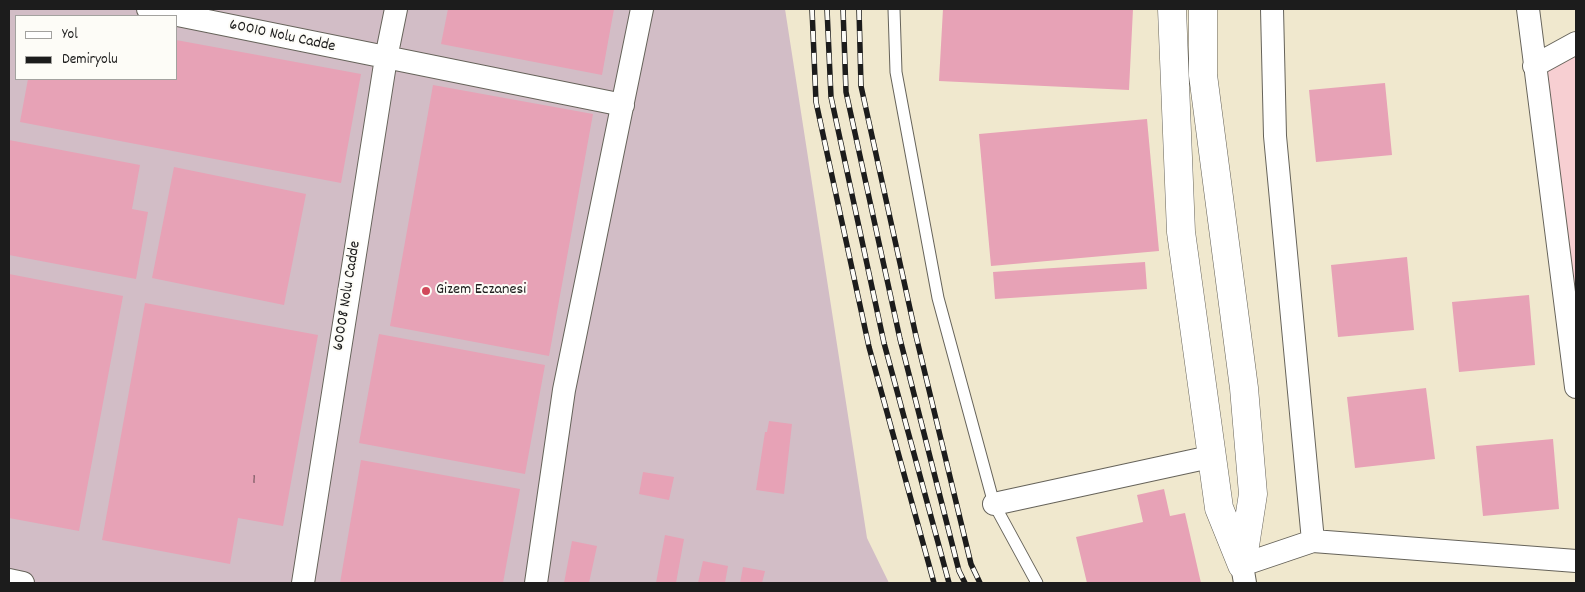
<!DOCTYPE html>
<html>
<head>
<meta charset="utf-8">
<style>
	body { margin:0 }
	#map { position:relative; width:1585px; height:592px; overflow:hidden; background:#f0e8ce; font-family:Dekko,sans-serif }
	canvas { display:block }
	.frame { position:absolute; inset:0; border:10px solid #1c1c1c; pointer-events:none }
	.legend { position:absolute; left:15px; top:15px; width:162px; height:65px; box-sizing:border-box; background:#fdfcf7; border:1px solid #a3a29f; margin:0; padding:6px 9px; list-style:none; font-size:15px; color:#1c1c1c }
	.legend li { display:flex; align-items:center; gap:10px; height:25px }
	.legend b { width:25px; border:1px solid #a3a29f }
</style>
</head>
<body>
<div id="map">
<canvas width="1585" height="592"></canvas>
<div class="frame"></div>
<ul class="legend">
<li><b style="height:6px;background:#fff"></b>Yol</li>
<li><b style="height:6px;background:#1c1c1c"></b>Demiryolu</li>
</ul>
</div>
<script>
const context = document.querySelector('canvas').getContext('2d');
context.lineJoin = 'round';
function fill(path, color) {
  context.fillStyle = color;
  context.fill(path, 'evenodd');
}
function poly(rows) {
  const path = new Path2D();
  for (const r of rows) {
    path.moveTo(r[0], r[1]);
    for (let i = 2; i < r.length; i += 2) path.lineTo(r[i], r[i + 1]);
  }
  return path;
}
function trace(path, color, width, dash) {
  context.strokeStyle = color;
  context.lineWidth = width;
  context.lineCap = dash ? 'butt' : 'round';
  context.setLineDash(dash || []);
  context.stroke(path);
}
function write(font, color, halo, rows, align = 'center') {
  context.font = font + ' Dekko,sans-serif';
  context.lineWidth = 4;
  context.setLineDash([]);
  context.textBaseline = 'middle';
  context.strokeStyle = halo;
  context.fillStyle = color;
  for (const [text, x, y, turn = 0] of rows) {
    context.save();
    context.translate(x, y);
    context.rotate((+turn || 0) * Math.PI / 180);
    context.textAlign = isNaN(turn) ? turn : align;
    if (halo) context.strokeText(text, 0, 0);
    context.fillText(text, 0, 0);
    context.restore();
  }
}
fill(poly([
	[1576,54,1576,323,1538,77]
]), '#f7cfd2');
fill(poly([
	[9,9,785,9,867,538,889,583,9,583],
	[16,16,176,16,176,79,16,79]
]), '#d2bdc6');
fill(poly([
	[448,9,614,9,602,75,441,44],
	[943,9,1133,9,1129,90,939,81],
	[176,40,361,74,341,183,20,122,28,79,176,79],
	[1385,83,1392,155,1316,162,1309,90],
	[433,85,593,114,549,356,390,326],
	[1147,119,1159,251,991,266,979,134],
	[9,140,140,165,132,209,148,212,136,279,9,255],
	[174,167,306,194,284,305,152,278],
	[1407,257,1414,330,1338,337,1331,265],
	[1145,262,1147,289,995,299,993,272],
	[9,274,123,296,79,531,9,518],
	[1529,295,1535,365,1459,372,1452,302],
	[145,303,318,335,283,526,238,518,230,564,102,540],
	[379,334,545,365,525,474,359,443],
	[1426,388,1435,459,1355,468,1347,397],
	[769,421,792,424,784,494,756,490,765,432,767,432],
	[1553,439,1559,509,1483,516,1476,446],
	[361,460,520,489,503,583,340,583],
	[643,472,674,477,669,500,639,494],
	[1164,489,1170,516,1185,513,1201,583,1087,583,1076,537,1143,522,1137,495],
	[665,535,684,539,676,583,656,583],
	[572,541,597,546,589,583,564,583],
	[703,561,728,566,725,583,698,583],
	[743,567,765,571,762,583,740,583]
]), '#e7a2b6');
const service = poly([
	[894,9,896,72,938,298,994,504,1037,583]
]);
const minor = poly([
	[148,9,623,105],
	[1272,9,1275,136,1313,541],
	[1528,9,1576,387],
	[1534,66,1576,43],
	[994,504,1210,457],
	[9,580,23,583],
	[303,583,386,58,396,9],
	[536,583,564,390,642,9],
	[1245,583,1242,565,1313,541,1576,561]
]);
const tertiary = poly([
	[1172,9,1181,232,1219,508,1242,565],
	[1203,9,1203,75,1244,388,1253,494,1242,565]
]);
trace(service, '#66635a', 13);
trace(minor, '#66635a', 24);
trace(tertiary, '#66635a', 29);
trace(service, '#fff', 11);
trace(minor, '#fff', 22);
trace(tertiary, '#fff', 28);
const rail = poly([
	[812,9,816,102,869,347,934,583],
	[827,9,831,97,884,343,949,583],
	[843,9,846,92,900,339,959,571,965,583],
	[859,9,861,86,916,336,971,564,980,583]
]);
trace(rail, '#1c1c1c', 5.5);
trace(rail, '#fdfcf7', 4, [11]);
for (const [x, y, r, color] of [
	[426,291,5,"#d1495b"]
]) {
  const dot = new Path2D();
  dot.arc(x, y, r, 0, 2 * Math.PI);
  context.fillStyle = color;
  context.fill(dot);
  trace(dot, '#fdfcf7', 2);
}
write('14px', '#4f3e42', null, [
	["1",254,481]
]);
write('16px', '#1c1c1c', '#fdfcf7', [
	["60010 Nolu Cadde",282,37,12],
	["60008 Nolu Cadde",348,296,-81]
]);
write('16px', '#1c1c1c', '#fdfcf7', [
	["Gizem Eczanesi",436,291]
], 'left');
</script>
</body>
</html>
